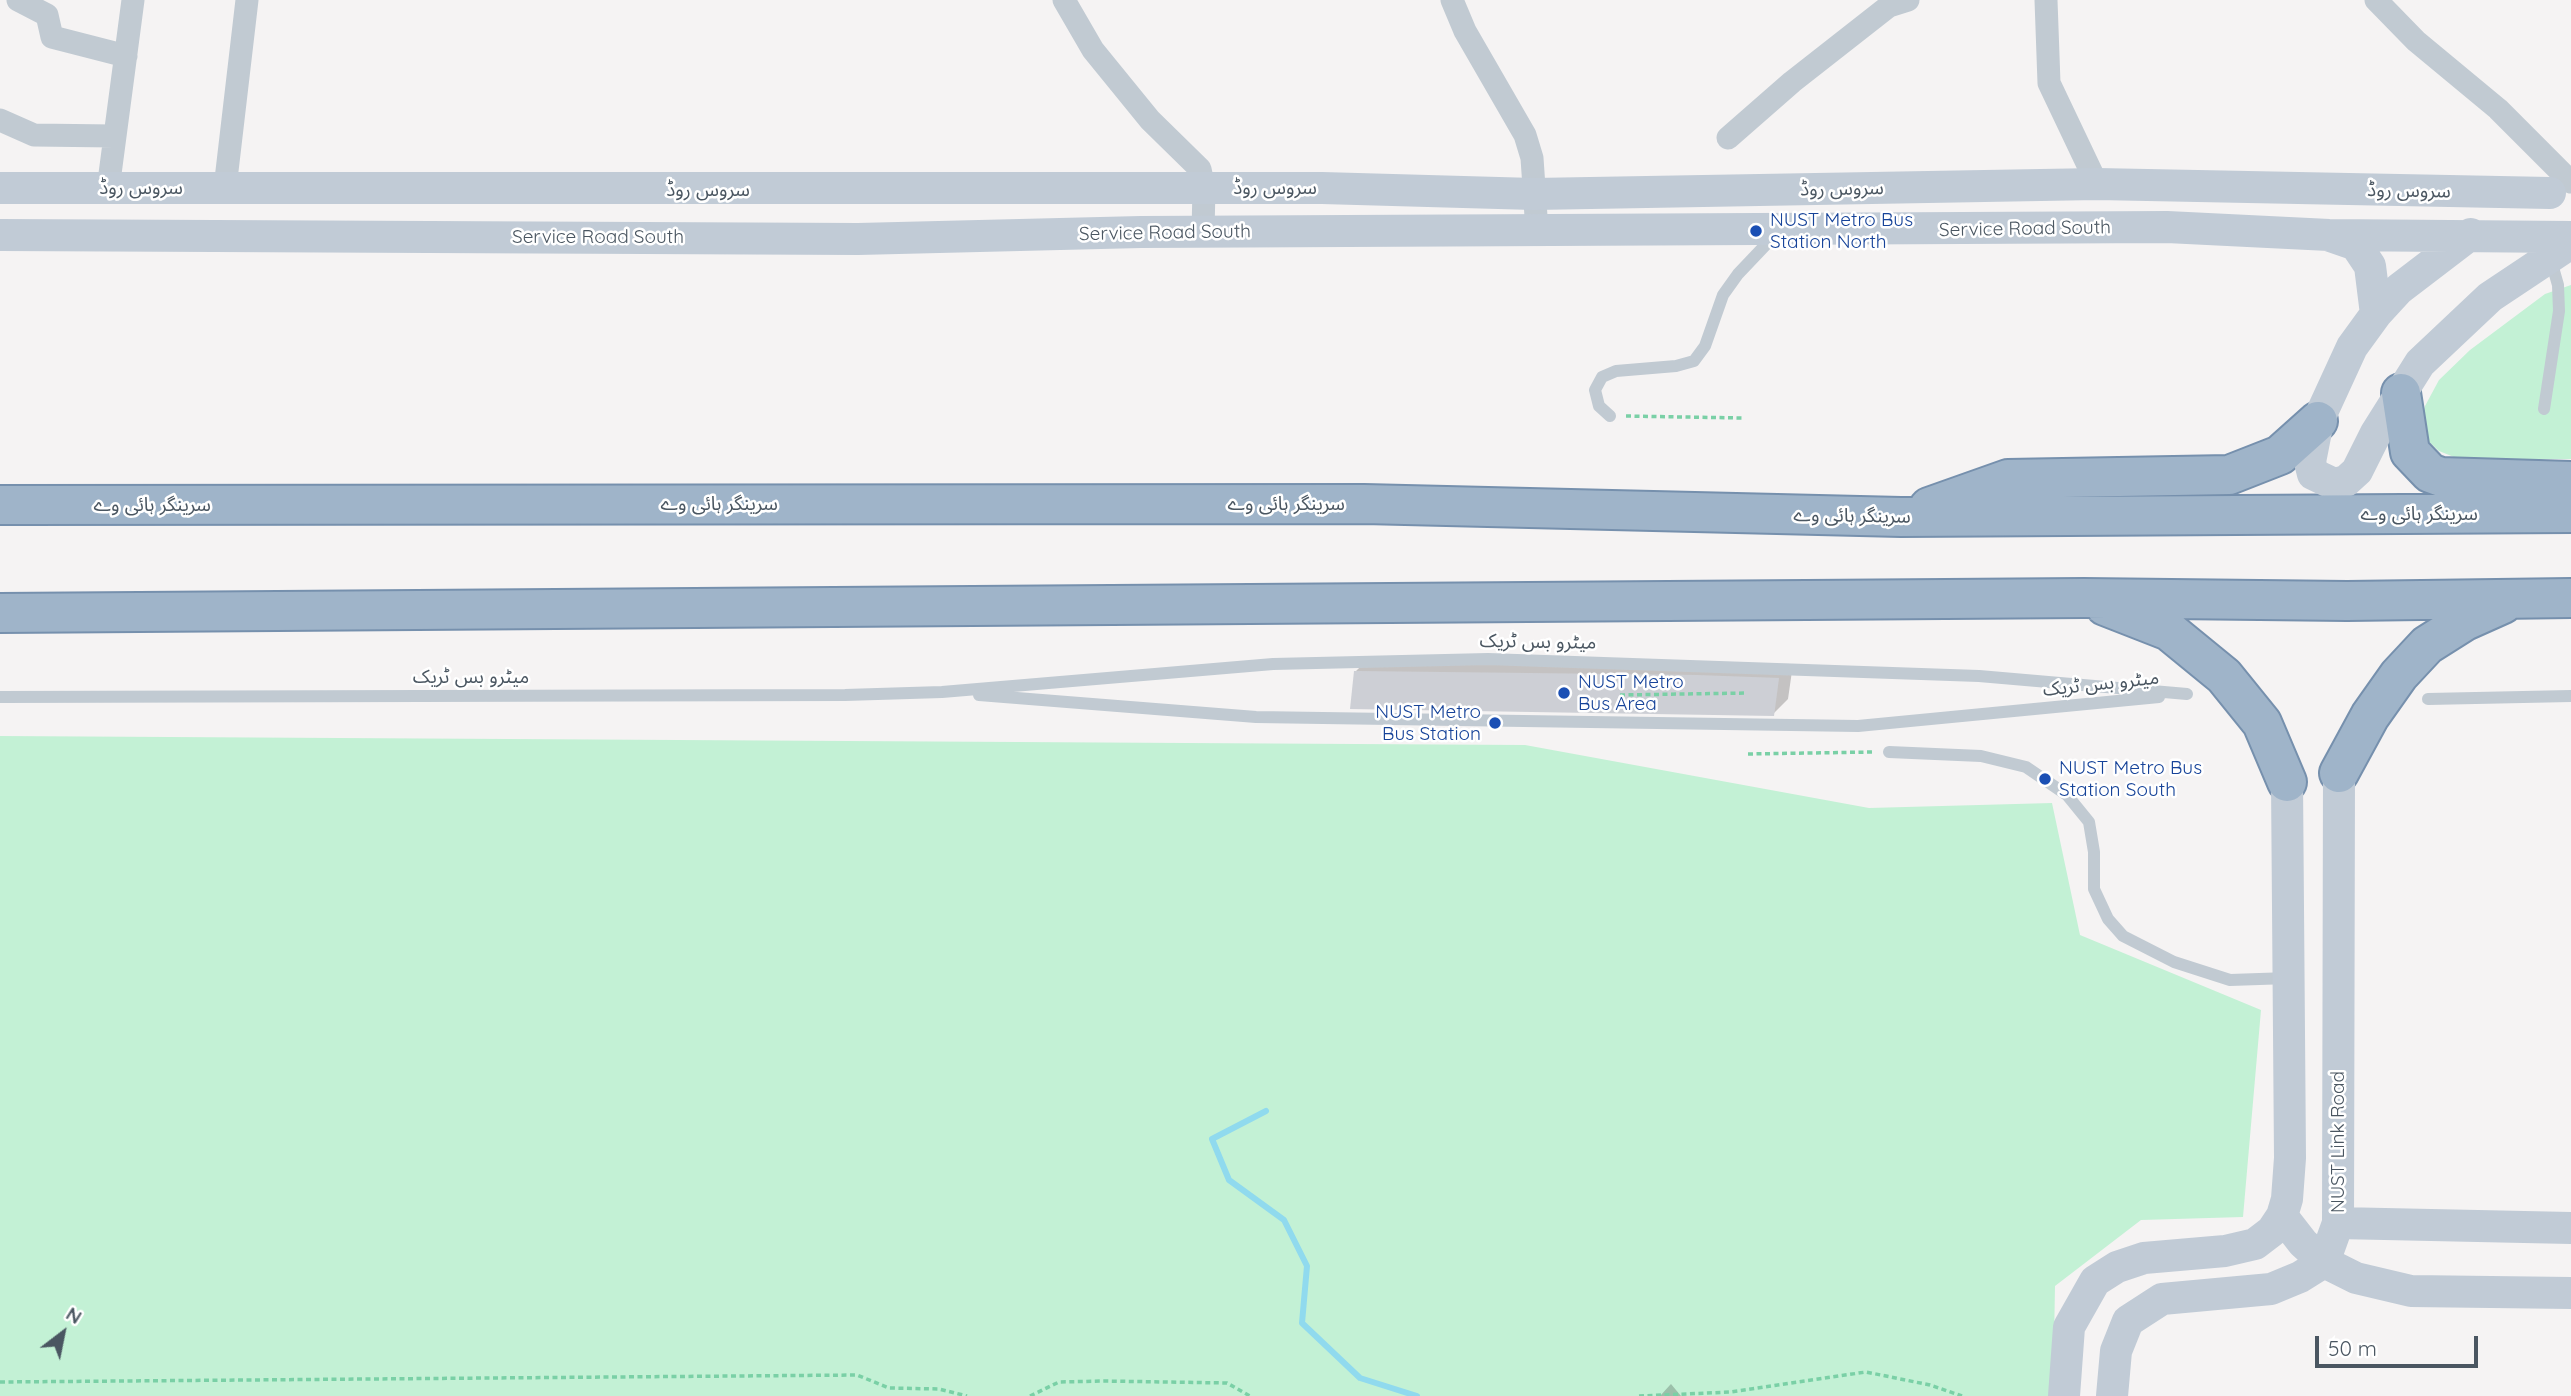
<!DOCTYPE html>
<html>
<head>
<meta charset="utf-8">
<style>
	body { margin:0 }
	#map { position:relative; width:2571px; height:1396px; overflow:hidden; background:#f5f3f3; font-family:Quicksand,sans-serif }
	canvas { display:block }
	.north { position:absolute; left:28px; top:1298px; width:70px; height:70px; -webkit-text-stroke:5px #fff; paint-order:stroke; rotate:32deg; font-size:19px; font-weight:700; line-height:28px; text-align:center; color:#4a5661 }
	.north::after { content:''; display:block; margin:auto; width:24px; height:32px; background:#4a5661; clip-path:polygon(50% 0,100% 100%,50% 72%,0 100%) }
	.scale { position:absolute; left:2315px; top:1336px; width:163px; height:32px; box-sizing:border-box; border:4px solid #4a5661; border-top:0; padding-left:9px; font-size:21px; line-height:24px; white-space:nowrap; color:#4a5661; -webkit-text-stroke:5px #fff; paint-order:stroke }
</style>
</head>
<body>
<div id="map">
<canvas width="2571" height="1396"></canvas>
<div class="north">N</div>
<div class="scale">50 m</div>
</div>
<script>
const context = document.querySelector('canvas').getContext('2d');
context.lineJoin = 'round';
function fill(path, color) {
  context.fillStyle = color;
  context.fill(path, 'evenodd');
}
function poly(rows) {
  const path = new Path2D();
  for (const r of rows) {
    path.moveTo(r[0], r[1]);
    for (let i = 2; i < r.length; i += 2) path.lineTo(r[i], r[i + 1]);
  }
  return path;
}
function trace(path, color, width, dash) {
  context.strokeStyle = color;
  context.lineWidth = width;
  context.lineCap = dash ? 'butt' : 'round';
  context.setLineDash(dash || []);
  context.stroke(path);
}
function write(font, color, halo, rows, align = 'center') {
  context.font = font + ' Quicksand,"Noto Sans Arabic",sans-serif';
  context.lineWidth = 5;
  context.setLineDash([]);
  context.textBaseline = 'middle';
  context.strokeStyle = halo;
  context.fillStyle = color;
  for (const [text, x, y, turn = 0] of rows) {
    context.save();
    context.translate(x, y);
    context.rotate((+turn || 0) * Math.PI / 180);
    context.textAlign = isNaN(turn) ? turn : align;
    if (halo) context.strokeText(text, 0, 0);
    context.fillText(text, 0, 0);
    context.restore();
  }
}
fill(poly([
	[2571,285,2571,459,2459,459,2439,451,2424,437,2421,422,2425,406,2439,380,2470,350,2545,294],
	[0,736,1525,745,1869,808,2052,803,2080,935,2261,1010,2243,1217,2141,1220,2055,1286,2053,1396,0,1396]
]), '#c3f1d5');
fill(poly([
	[1370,657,1793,664,1788,699,1773,714,1355,672],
	[1671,1384,1681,1396,1660,1396,1670,1385]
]), '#0003');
trace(poly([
	[1266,1111,1212,1139,1229,1180,1284,1220,1307,1266,1302,1323,1360,1378,1417,1396]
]), '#90daee', 6);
fill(poly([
	[1354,671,1696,675,1779,678,1774,716,1350,709]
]), '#cdcfd5');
const trunk = poly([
	[2401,393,2410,452,2430,473,2441,477,2571,481],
	[0,505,1364,504,1901,517,2571,513],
	[1929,507,2008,479,2229,475,2280,455,2318,421],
	[2105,606,2169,631,2224,676,2262,723,2287,782],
	[0,613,2084,598,2347,601,2571,598],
	[2339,773,2370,716,2399,675,2427,645,2465,621,2503,604]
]);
trace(trunk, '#7690ad', 42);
trace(poly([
	[1626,416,1742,418],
	[1620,695,1747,693],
	[1748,754,1872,752],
	[0,1382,857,1375,889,1388,939,1389,967,1396],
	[1030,1396,1059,1382,1104,1381,1227,1383,1250,1396],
	[1639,1396,1730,1392,1866,1372,1930,1385,1962,1396]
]), '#7ad0a6', 3.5, [5, 3.5]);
trace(poly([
	[2544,409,2559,311,2558,285,2550,257],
	[1610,416,1599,406,1595,390,1602,377,1616,371,1676,366,1694,361,1705,346,1723,295,1738,274,1776,234],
	[979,695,1256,717,1858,726,2159,697],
	[0,697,845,695,942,692,1273,664,1488,659,1979,676,2187,694],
	[2428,699,2571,696],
	[1889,752,1981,756,2026,767,2067,795,2089,822,2094,852,2094,889,2108,919,2123,936,2174,962,2230,980,2289,978]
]), '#c1cad2', 12);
trace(poly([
	[18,0,47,15,52,37,126,56],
	[1064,0,1093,50,1150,120,1200,169,1204,188,1203,232],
	[1452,0,1465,31,1525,135,1532,158,1537,231],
	[2046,0,2049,83,2097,184],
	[2376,0,2416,41,2498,109,2571,182],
	[0,120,34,135,114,136],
	[1728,138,1792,82,1889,6,1908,0],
	[225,188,247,0],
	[108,189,133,0]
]), '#c1cad2', 23);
trace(poly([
	[0,188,1322,188,1534,194,2097,184,2550,193],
	[2471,234,2399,289,2376,314,2352,347,2318,421,2310,462,2313,474,2334,484,2346,481,2357,471,2376,433,2420,363,2490,297,2571,243],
	[0,235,858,239,1141,232,2167,227,2329,235,2571,237],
	[2330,236,2356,245,2370,266,2376,314],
	[2282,1216,2303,1243,2324,1262,2356,1278,2411,1291,2571,1293],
	[2338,1223,2571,1228],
	[2064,1396,2069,1327,2095,1281,2117,1267,2144,1258,2225,1251,2255,1244,2272,1231,2282,1216,2287,1199,2290,1158,2287,782],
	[2112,1396,2116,1351,2128,1321,2162,1299,2271,1289,2300,1277,2324,1262,2338,1223,2339,773]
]), '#c1cbd6', 32);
trace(trunk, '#9fb4c9', 38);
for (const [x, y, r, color] of [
	[1756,231,7,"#1a4fb4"],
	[1564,693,7,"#1a4fb4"],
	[1495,723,7,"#1a4fb4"],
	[2045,779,7,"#1a4fb4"]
]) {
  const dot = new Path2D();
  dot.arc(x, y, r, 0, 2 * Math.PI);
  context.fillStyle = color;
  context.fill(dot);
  trace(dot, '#fff', 2.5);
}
write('19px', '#4a5661', '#fff', [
	["سروس روڈ",141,188],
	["سروس روڈ",1275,188],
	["سروس روڈ",1842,189,-1],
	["سروس روڈ",708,190],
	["سروس روڈ",2409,191,1],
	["Service Road South",2025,229,-1],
	["Service Road South",1165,233,-1],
	["Service Road South",598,237],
	["سرینگر ہائی وے",719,504],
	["سرینگر ہائی وے",1286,504],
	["سرینگر ہائی وے",152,505],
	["سرینگر ہائی وے",2419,514],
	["سرینگر ہائی وے",1852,516,1],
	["میٹرو بس ٹریک",1538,642,1],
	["میٹرو بس ٹریک",471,677],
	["میٹرو بس ٹریک",2101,684,-6],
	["NUST Link Road",2338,1142,-90]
]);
write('19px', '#164399', '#fff', [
	["NUST Metro Bus",1770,220],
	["Station North",1770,242],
	["NUST Metro",1578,682],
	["Bus Area",1578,704],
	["NUST Metro",1481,712,"right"],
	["Bus Station",1481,734,"right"],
	["NUST Metro Bus",2059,768],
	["Station South",2059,790]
], 'left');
</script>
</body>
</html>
